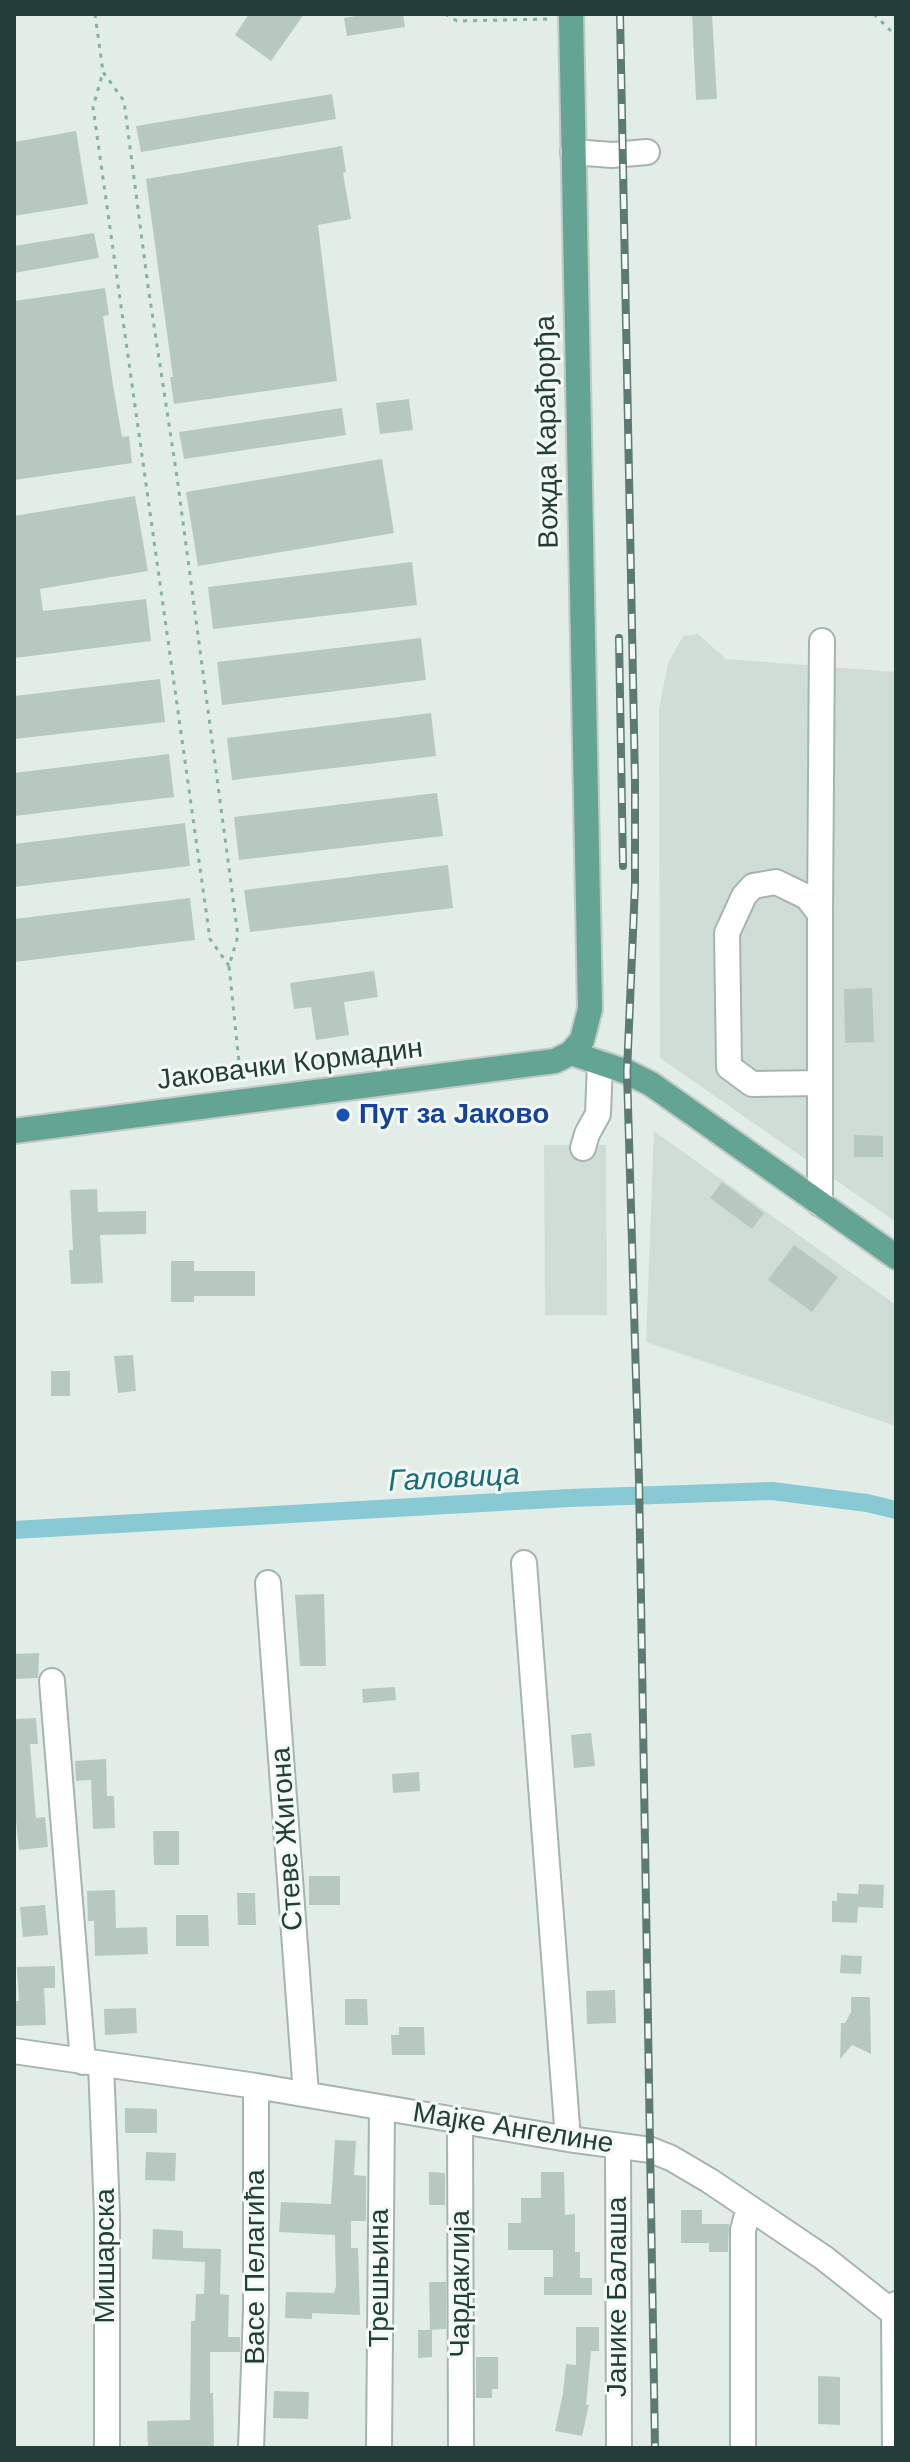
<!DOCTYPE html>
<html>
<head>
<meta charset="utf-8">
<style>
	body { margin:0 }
	#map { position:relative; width:910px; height:2462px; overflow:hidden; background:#e2ede8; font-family:Helvetica,sans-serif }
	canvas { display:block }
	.frame { position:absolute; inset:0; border:16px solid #213f36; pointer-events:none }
</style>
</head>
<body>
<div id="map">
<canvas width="910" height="2462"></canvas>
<div class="frame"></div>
</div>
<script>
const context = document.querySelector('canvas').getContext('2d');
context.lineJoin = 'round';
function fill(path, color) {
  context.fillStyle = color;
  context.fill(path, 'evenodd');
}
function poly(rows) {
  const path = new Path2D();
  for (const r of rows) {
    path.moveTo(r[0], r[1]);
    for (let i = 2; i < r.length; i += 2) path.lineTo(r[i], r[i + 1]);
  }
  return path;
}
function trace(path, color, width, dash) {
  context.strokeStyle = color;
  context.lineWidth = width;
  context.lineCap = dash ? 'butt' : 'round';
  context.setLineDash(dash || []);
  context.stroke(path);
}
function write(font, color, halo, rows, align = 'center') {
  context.font = font + ' Helvetica,sans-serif';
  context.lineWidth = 6;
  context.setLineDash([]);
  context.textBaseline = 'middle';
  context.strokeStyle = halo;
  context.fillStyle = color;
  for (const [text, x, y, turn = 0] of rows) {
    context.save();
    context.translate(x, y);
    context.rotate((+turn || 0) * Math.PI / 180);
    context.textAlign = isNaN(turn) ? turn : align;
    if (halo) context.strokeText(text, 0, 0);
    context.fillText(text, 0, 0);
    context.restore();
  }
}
fill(poly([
	[698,634,726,659,896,672,896,1222,660,1058,659,709,668,663,683,636],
	[654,1131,896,1305,896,1426,646,1342],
	[544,1145,606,1145,607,1315,545,1315]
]), '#d0ddd7');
trace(poly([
	[14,1530,569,1498,772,1491,867,1503,896,1510]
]), '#88c9d4', 18);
fill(poly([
	[249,14,304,14,271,61,235,35],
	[368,14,403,14,405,27,347,36,344,18],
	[692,14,712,14,717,99,696,100],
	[332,94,336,119,141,152,136,126],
	[76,131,88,204,14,216,14,142],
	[342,146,346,172,343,173,351,219,318,225,337,381,174,404,170,377,173,377,146,179],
	[94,233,99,258,14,273,14,246],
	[105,288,109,315,103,316,113,385,122,437,129,436,132,463,14,480,14,301],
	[409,399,413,430,380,434,376,403],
	[342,408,346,435,184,459,179,432],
	[382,459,394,533,198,566,186,492],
	[135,496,148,571,40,589,43,611,146,599,151,641,14,658,14,516],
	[412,562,417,605,213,629,208,587],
	[421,638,426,680,222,705,217,662],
	[160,679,165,722,14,739,14,696],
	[431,713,436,756,232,780,227,738],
	[169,754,174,797,14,816,14,773],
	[437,793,443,836,239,860,234,817],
	[185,823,190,866,14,887,14,844],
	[448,865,453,908,250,932,244,890],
	[190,898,195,940,14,962,14,919],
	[374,971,378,997,344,1002,349,1035,316,1040,311,1007,294,1009,290,983],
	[872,988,874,1042,845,1043,844,989],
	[854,1135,883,1136,883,1157,854,1157],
	[722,1182,764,1213,752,1229,710,1198],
	[97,1189,98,1212,146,1211,146,1234,100,1235,103,1283,71,1284,69,1250,73,1250,70,1190],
	[794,1245,838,1277,812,1312,768,1280],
	[171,1261,194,1261,194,1271,255,1271,255,1296,194,1296,194,1302,171,1302],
	[133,1355,136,1391,118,1393,114,1356],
	[51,1371,70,1371,70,1396,51,1396],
	[324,1594,326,1666,300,1666,295,1595],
	[39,1653,38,1678,14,1679,14,1654],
	[395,1687,396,1700,363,1703,362,1689],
	[36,1718,38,1744,30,1744,36,1818,45,1817,48,1847,19,1850,14,1801,14,1719],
	[591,1733,595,1766,574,1768,571,1735],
	[106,1759,107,1796,114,1796,115,1828,93,1829,91,1780,76,1781,75,1761],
	[419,1772,420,1791,393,1793,392,1774],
	[153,1831,179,1831,179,1865,154,1865],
	[309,1876,340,1876,340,1905,309,1905],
	[859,1884,884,1885,883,1908,858,1907,857,1923,832,1922,832,1901,837,1901,837,1893,858,1894],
	[115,1890,116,1928,147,1927,148,1954,95,1956,94,1921,88,1921,87,1891],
	[237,1893,255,1893,256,1925,238,1925],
	[45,1905,48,1935,23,1937,20,1907],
	[176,1915,208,1915,209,1946,176,1946],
	[841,1955,862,1956,861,1974,840,1973],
	[55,1966,55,1988,44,1988,46,2025,16,2026,15,2001,19,2001,17,1967],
	[615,1990,616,2023,587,2024,586,1991],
	[851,1997,870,1997,871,2054,852,2045,840,2059,841,2023,845,2023,851,2012],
	[345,1999,367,1999,368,2025,345,2025],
	[136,2008,137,2033,105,2035,104,2009],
	[399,2027,424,2027,425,2055,392,2055,391,2035,399,2035],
	[125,2108,157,2109,157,2133,125,2133],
	[335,2140,356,2141,354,2175,366,2176,366,2221,351,2221,351,2248,358,2248,360,2315,312,2313,312,2319,285,2318,286,2292,334,2293,336,2286,335,2235,279,2232,281,2202,331,2204],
	[146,2152,176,2153,175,2181,145,2180],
	[429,2172,445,2173,445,2205,429,2205],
	[541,2172,564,2172,565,2215,575,2214,575,2252,580,2252,580,2278,592,2278,592,2295,544,2295,544,2277,553,2277,553,2250,508,2250,508,2223,521,2223,521,2198,541,2198],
	[681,2210,702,2210,702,2224,729,2224,728,2252,709,2252,709,2243,681,2243],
	[153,2229,183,2231,183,2248,221,2249,220,2294,229,2295,228,2337,240,2337,240,2352,210,2352,210,2393,213,2393,214,2448,148,2448,147,2421,190,2420,191,2321,195,2321,196,2294,204,2294,205,2262,152,2259],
	[429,2282,446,2282,446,2329,430,2330],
	[576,2327,599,2327,599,2351,591,2351,586,2405,589,2405,582,2436,555,2431,563,2393,566,2364,576,2365],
	[418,2330,432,2330,432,2357,418,2358],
	[476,2357,498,2357,498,2389,492,2389,492,2398,476,2398],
	[818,2376,840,2377,840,2425,818,2424],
	[274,2391,309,2392,308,2419,273,2418]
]), '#b7c8c1');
const minor = poly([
	[573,152,612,155,647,152],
	[820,914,822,641],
	[820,1083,752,1084,729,1067,727,933,744,896,753,886,776,882,807,897,820,914,820,1204],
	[583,1148,587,1134,598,1114,600,1063],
	[524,1563,568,2139],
	[268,1583,306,2094],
	[52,1681,83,2062],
	[14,2051,256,2086,568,2139,651,2150,671,2158,710,2181,824,2258,896,2315],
	[101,2064,107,2214,107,2448],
	[460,2121,461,2448],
	[618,2146,619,2448],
	[251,2448,256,2311,256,2086],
	[379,2448,382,2108],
	[743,2448,743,2230,746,2219,753,2210],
	[895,2448,894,2313,896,2304]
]);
const major = poly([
	[571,1053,627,1072,651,1084,896,1257],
	[14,1131,555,1061,571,1053,582,1040,590,1009,571,14]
]);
trace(minor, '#a4b5af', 28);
trace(major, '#c1c9c7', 28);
trace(poly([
	[95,14,103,72],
	[445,14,457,21,551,19],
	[874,14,896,36],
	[229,966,210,939,93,107,103,72,124,101,148,286,177,477,238,936,229,966,241,1082]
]), '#81b2a2', 3, [4, 6]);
trace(minor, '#fff', 24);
trace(major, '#64a493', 24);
const rail = poly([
	[620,14,635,782,635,885,627,1072,639,1480,655,2448],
	[619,638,623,866]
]);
trace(rail, '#5b7a72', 8);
trace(rail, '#f3f9f6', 5, [15]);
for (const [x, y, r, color] of [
	[343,1115,8,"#1a4fb4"]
]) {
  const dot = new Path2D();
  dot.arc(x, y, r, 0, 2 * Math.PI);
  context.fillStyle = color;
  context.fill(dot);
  trace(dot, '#f3f9f6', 3);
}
write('28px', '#213f36', '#f3f9f6', [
	["Вожда Карађорђа",548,432,-91],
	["Јаковачки Кормадин",290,1065,-7],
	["Стеве Жигона",288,1839,-94],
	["Мајке Ангелине",513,2129,9],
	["Мишарска",106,2256,-90],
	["Васе Пелагића",256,2267,-90],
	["Трешњина",380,2278,-90],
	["Чардаклија",461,2284,-90],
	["Јанике Балаша",618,2297,-90]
]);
write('bold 28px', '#164399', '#f3f9f6', [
	["Пут за Јаково",359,1115]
], 'left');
write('italic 30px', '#186d7d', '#f3f9f6', [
	["Галовица",454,1479,-3]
]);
</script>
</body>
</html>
